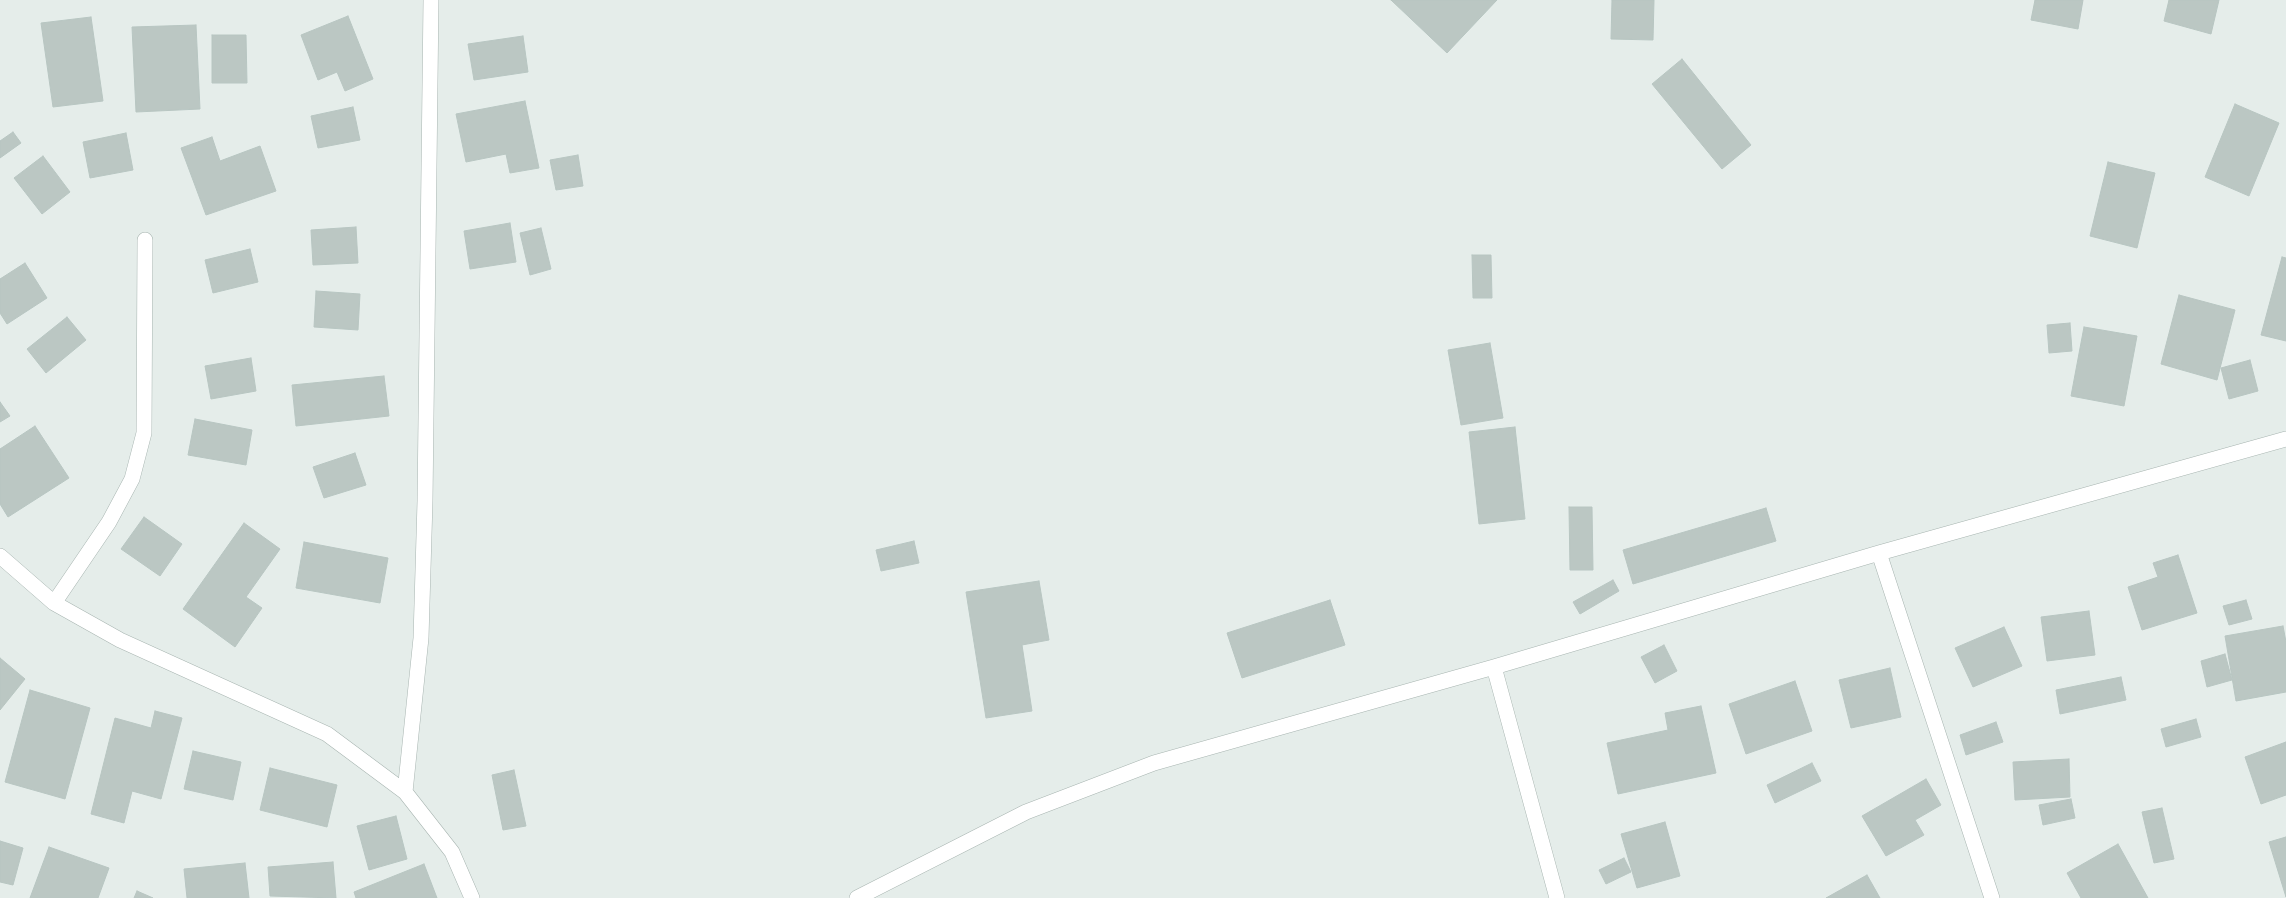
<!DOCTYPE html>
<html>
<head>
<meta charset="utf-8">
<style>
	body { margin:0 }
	canvas { display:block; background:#e5edea }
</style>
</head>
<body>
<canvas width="2286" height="898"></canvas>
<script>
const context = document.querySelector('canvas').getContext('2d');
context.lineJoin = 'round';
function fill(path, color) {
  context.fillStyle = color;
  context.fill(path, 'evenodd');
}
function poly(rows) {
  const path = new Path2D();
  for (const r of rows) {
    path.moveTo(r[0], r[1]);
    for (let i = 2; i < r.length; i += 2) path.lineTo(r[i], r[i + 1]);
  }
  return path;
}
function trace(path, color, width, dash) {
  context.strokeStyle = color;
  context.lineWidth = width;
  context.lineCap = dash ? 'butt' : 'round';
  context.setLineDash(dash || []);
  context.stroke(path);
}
const building = poly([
	[1391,0,1497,0,1447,53,1391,0],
	[1612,0,1654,0,1653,40,1611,39,1612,0],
	[2035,0,2083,0,2078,29,2031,20,2035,0],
	[2169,0,2219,0,2211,34,2164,21,2169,0],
	[348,16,373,79,345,91,337,72,318,80,301,35,348,16],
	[91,17,103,101,53,107,41,23,91,17],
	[196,25,200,109,136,112,132,27,196,25],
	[212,35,246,35,247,83,212,83,212,35],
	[523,36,528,72,474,80,468,44,523,36],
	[1682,59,1751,145,1722,169,1652,84,1682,59],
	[525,101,539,168,510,173,506,154,466,162,456,114,525,101],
	[2235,104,2279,123,2249,196,2205,177,2235,104],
	[353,107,360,140,318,148,311,116,353,107],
	[13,132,21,143,0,158,0,141,13,132],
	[126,133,133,170,90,178,83,142,126,133],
	[212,137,220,161,260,146,276,191,206,215,181,148,212,137],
	[578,155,583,186,556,190,550,160,578,155],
	[43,156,70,192,42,214,14,178,43,156],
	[2108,162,2155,173,2137,248,2090,236,2108,162],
	[510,223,516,262,470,269,464,231,510,223],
	[356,227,358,263,313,265,311,230,356,227],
	[541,228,551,269,530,275,520,233,541,228],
	[250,249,258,282,213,293,205,260,250,249],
	[1472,255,1491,255,1492,298,1473,298,1472,255],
	[2282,257,2286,258,2286,341,2261,335,2282,257],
	[25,263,47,298,7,324,0,313,0,279,25,263],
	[316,291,360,294,358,330,314,327,316,291],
	[2179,295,2235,310,2217,380,2161,364,2179,295],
	[67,317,86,340,46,373,27,349,67,317],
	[2070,323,2072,351,2049,353,2047,325,2070,323],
	[2084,327,2137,336,2124,406,2071,396,2084,327],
	[1490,343,1503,418,1461,425,1448,350,1490,343],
	[251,358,256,391,211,399,205,366,251,358],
	[2250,360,2258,391,2229,399,2221,368,2250,360],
	[384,376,389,416,296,426,292,385,384,376],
	[0,402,10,416,0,422,0,402],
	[195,419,252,430,246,465,188,455,195,419],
	[35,426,69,478,8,517,0,504,0,449,35,426],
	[1515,427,1525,519,1479,524,1469,432,1515,427],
	[355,453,366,485,324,498,313,467,355,453],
	[1569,507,1592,507,1593,570,1570,570,1569,507],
	[1766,508,1776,541,1633,584,1623,550,1766,508],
	[144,517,182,544,160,576,121,549,144,517],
	[244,523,280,549,246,597,262,608,235,647,183,609,244,523],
	[914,541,919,563,881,571,876,550,914,541],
	[304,542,388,558,380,603,296,588,304,542],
	[2178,555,2197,613,2142,630,2128,587,2158,577,2153,563,2178,555],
	[1613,580,1619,591,1580,614,1573,602,1613,580],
	[1039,581,1049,640,1022,645,1032,711,986,718,966,592,1039,581],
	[1330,600,1345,645,1242,678,1227,633,1330,600],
	[2246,600,2252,619,2229,625,2223,606,2246,600],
	[2089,611,2095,655,2047,661,2041,617,2089,611],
	[2283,626,2286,642,2286,692,2236,701,2225,636,2283,626],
	[2004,627,2022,666,1973,687,1955,648,2004,627],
	[1664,645,1677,671,1655,683,1641,657,1664,645],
	[2225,654,2232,680,2207,687,2201,661,2225,654],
	[0,658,25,679,0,710,0,658],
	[1890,668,1901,717,1851,728,1839,680,1890,668],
	[2121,677,2126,700,2060,714,2056,690,2121,677],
	[1795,681,1812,731,1746,754,1729,704,1795,681],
	[30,690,90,708,65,799,5,782,30,690],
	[1701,706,1716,773,1618,794,1607,743,1668,730,1665,713,1701,706],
	[155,711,182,718,161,799,132,791,124,823,91,814,115,718,151,728,155,711],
	[2196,719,2201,737,2166,747,2161,729,2196,719],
	[1996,722,2003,742,1966,755,1960,735,1996,722],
	[2286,742,2286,795,2261,804,2245,757,2286,742],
	[193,751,241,762,233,800,184,789,193,751],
	[2069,759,2070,797,2015,800,2013,762,2069,759],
	[1812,763,1821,781,1775,803,1767,785,1812,763],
	[270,768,337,785,327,827,260,810,270,768],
	[514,770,526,826,503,830,492,775,514,770],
	[1926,779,1941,805,1915,820,1924,835,1886,856,1862,816,1926,779],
	[2071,799,2075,818,2043,825,2039,805,2071,799],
	[2162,808,2174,859,2154,863,2142,812,2162,808],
	[396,816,407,859,369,870,357,826,396,816],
	[1665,822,1680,876,1637,888,1621,834,1665,822],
	[2286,837,2286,897,2269,842,2286,837],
	[0,841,23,848,13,885,0,882,0,841],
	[2118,844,2148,898,2081,898,2067,873,2118,844],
	[49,847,109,868,98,898,30,898,49,847],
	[1624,858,1631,872,1606,884,1599,870,1624,858],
	[333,862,336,898,270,896,268,867,333,862],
	[245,863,249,898,187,898,184,869,245,863],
	[424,864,437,898,356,898,354,892,424,864],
	[1867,875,1880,898,1826,898,1867,875],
	[137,891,153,898,134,898,137,891]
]);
fill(building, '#bbc7c3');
trace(building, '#b8c6c2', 1);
const minor = poly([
	[1879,553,1992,898],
	[0,556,54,603,120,640,327,734,405,792,452,852,472,898],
	[54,603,109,522,132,479,144,433,145,240],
	[1494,667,1557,898],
	[405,792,421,638,425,501,431,0],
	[857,898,1026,812,1154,763,1494,667,1879,553,2286,439]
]);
trace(minor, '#a8b5b1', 16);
trace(minor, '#fff', 15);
</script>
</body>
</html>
